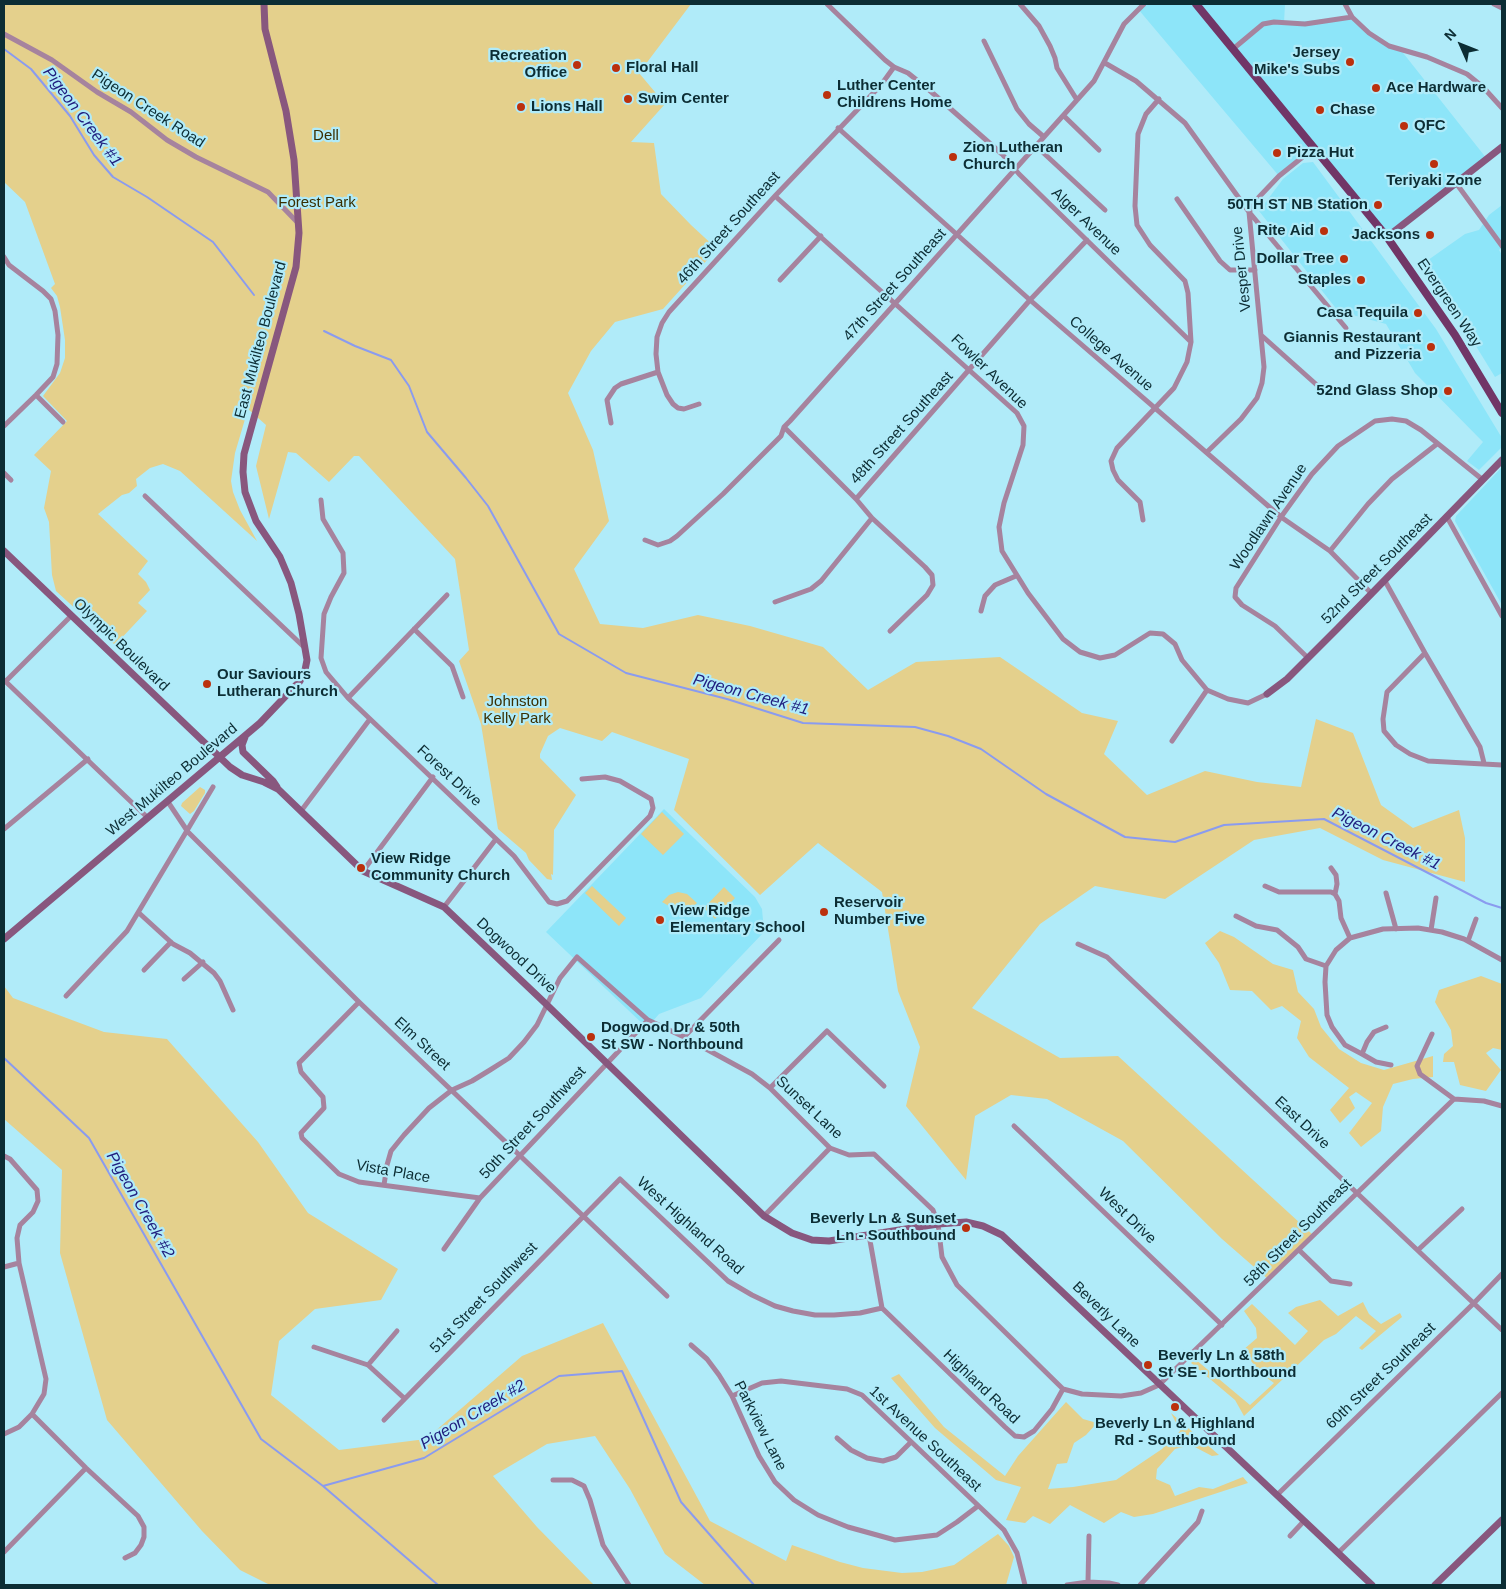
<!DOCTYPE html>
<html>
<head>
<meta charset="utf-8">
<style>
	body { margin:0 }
	#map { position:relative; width:1506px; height:1589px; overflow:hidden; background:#b0ebf9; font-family:Arial,sans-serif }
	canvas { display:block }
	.frame { position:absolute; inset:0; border:5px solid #0c2d34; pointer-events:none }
	.north { position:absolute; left:1436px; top:20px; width:50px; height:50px; -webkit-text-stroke:4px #b0ebf9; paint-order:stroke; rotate:314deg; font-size:14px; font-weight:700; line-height:20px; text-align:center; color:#0c2d34 }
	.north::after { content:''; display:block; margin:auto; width:18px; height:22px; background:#0c2d34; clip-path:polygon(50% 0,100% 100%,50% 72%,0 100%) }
</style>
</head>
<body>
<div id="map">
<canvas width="1506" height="1589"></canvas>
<div class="frame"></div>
<div class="north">N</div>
</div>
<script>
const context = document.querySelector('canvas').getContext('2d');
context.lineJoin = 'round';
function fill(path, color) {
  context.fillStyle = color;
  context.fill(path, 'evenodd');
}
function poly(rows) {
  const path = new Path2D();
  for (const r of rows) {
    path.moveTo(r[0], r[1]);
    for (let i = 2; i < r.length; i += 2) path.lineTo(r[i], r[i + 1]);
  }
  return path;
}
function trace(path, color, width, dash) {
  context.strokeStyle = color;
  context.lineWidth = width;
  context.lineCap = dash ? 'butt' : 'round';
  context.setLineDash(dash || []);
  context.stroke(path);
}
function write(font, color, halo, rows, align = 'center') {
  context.font = font + ' Arial,sans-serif';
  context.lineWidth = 4.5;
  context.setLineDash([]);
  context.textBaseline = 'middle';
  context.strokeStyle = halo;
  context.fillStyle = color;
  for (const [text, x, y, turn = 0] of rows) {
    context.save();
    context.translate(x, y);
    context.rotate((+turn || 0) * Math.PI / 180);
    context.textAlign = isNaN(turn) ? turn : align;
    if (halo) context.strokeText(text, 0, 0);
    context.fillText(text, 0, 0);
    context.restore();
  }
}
fill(poly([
	[1144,4,1285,4,1284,23,1352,17,1369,33,1400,49,1487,159,1387,237,1312,146,1279,176,1138,9],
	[1313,162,1436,329,1502,438,1502,447,1479,470,1467,461,1483,442,1415,373,1386,324,1338,311,1259,211,1283,179,1303,163],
	[1502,205,1502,247,1499,250,1502,255,1502,373,1495,377,1463,325,1421,265,1465,234,1479,230,1489,215],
	[1502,467,1502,605,1455,521,1456,516],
	[664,809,755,897,762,909,764,932,701,998,659,1014,647,1028,546,932]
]), '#8de5f9');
fill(poly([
	[4,4,691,4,639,73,665,104,631,142,654,143,661,194,691,225,717,249,663,309,615,322,591,351,568,393,593,450,609,521,574,569,600,624,643,628,698,615,750,626,823,647,868,690,916,662,1000,657,1082,713,1118,721,1104,754,1147,795,1205,771,1257,782,1301,787,1316,719,1353,733,1381,805,1413,828,1459,810,1465,838,1465,882,1383,860,1320,828,1254,840,1165,899,1095,886,1040,924,972,1008,1060,1058,1118,1056,1313,1235,1269,1280,1222,1239,1123,1141,1047,1099,1011,1095,975,1116,966,1180,906,1106,920,1047,898,991,882,892,818,843,760,895,674,810,689,759,612,732,602,741,560,728,548,736,540,754,540,758,576,795,554,830,553,875,551,874,552,880,547,879,529,860,526,853,498,829,481,724,459,661,469,650,455,559,359,456,354,456,329,482,296,453,288,452,269,519,256,466,266,425,248,409,235,453,231,481,233,492,240,510,257,541,180,471,163,464,150,468,136,479,137,486,129,493,122,495,98,514,148,561,138,574,146,582,150,590,138,603,147,611,115,645,56,591,52,575,49,522,44,508,51,471,34,455,67,421,43,396,60,373,65,358,65,340,60,307,57,296,51,288,55,284,25,202,4,182],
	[200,787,205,790,205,793,194,811,190,814,181,806,182,803],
	[662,812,684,834,663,855,641,834],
	[592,886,626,918,619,926,585,893],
	[724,887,735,898,715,919,704,908],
	[678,892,687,894,697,903,689,910,678,911,662,902,669,895],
	[1220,931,1234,937,1273,964,1293,970,1298,992,1314,1009,1321,1027,1339,1049,1361,1063,1384,1070,1433,1056,1433,1077,1413,1079,1393,1084,1383,1107,1381,1131,1361,1147,1349,1133,1372,1103,1356,1092,1349,1097,1355,1108,1340,1123,1330,1110,1349,1088,1309,1057,1297,1038,1301,1021,1282,1006,1271,1010,1252,991,1230,990,1219,963,1205,943],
	[1481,976,1502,984,1502,1050,1493,1048,1486,1053,1501,1070,1486,1091,1460,1085,1454,1062,1443,1062,1444,1054,1453,1046,1451,1030,1435,1002,1439,990],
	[4,986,13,998,104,1032,167,1039,258,1142,308,1213,398,1269,381,1300,315,1309,279,1341,271,1395,339,1450,426,1439,522,1356,603,1323,710,1521,786,1561,792,1545,840,1562,863,1568,902,1573,922,1572,954,1565,998,1534,1009,1546,1014,1557,1006,1585,705,1585,665,1554,630,1489,595,1436,547,1444,493,1476,537,1527,594,1585,270,1585,240,1570,202,1531,107,1420,60,1253,62,1170,4,1119],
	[1320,1300,1338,1316,1363,1302,1369,1314,1381,1324,1400,1313,1402,1317,1362,1350,1359,1348,1376,1331,1356,1316,1336,1334,1324,1340,1244,1416,1235,1400,1191,1363,1195,1359,1250,1405,1274,1383,1260,1373,1243,1350,1257,1338,1256,1328,1244,1311,1252,1304,1295,1345,1308,1331,1288,1313,1296,1307],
	[899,1374,944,1427,1005,1476,1018,1456,1066,1402,1083,1419,1097,1423,1086,1435,1074,1443,1067,1463,1057,1464,1048,1489,1073,1487,1116,1480,1162,1449,1180,1431,1171,1413,1219,1455,1212,1456,1191,1445,1175,1449,1157,1469,1156,1479,1170,1485,1175,1496,1199,1487,1213,1489,1243,1477,1248,1483,1153,1514,1134,1517,1121,1512,1104,1523,1070,1505,1050,1524,1033,1516,1025,1523,1006,1520,1021,1487,996,1480,935,1428,891,1378]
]), '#e4d08c');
trace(poly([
	[4,49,31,69,70,116,94,155,113,177,147,197,213,242,254,295],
	[324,331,355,346,391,360,409,386,427,432,466,478,488,506,559,634,626,673,727,699,803,723,915,727,948,736,981,749,1046,794,1125,837,1175,842,1224,825,1324,819,1486,903,1502,908],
	[4,1058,89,1138,261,1439,323,1486,438,1585],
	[323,1486,424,1458,559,1376,622,1371,681,1502,754,1585]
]), '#8a9bef', 2);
trace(poly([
	[827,4,885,60,894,67,908,73,928,89,1002,154,1019,174,1191,342],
	[1020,4,1039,26,1050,46,1055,58,1057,68,1077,100],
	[1345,4,1352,17],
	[1494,4,1502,8],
	[4,34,52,60,97,92,131,112,167,140,196,157,268,192,298,223],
	[984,41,1017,109,1029,124,1044,137],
	[1233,49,1263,24,1274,22,1305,24,1352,17,1369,33,1389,46,1427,57,1467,74,1483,87,1502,108],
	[1105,63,1136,81,1185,123,1249,212,1264,367,1262,383,1257,398,1241,419,1207,452],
	[1064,116,1099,150],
	[838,128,1030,300,1281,517,1330,551,1372,594],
	[1313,145,1304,156,1279,176,1259,197,1249,212,1346,328],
	[1036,146,1105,210],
	[1456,183,1502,246],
	[775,196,1017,413,1024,426,1023,445,1004,503,999,527,1002,551,1028,593,1063,639,1080,652,1100,658,1115,655,1150,633,1163,634,1175,644,1182,660,1207,690,1228,699,1248,703,1267,694],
	[1177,199,1220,261,1230,270,1255,270],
	[4,257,9,265,43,291,51,299,55,311,58,335,57,364,53,377,36,395,4,426],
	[780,280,821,236],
	[1261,335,1318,386],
	[36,395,63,422],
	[699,404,684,409,678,408,673,404,667,395,658,372,656,354,657,337,662,323,669,312,775,196,881,85,894,67],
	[611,423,607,400,615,388,621,384,658,372],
	[784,427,856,499,872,518,925,567,932,575,933,585,927,595,890,631],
	[4,473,11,480],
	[145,496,304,647],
	[856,499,1030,300,1087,240],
	[321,500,323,519,343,553,344,573,331,597,324,614,321,658,326,672,348,698,514,856,549,902,557,904,567,901,650,816,653,808,651,799,620,781,605,777,582,779],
	[1447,517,1502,616],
	[1143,520,1140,502,1118,480,1113,470,1111,461,1117,448,1174,388,1187,362,1191,342,1188,293,1185,281,1150,245,1137,225,1135,206,1138,134,1146,114,1159,99],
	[645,540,658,545,670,541,677,536,723,494,781,436,784,427,790,421,1094,81,1124,24,1144,4],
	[1330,551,1368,504,1392,479,1437,444],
	[1385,581,1425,653,1480,747,1484,763],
	[775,602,811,589,821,581,872,518],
	[981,611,985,596,995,585,1016,576],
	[414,629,452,666,463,697],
	[1425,653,1387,692,1383,719,1384,731,1396,745,1410,754,1428,761,1502,765],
	[1308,658,1275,626,1242,605,1235,597,1236,588,1281,517,1312,474,1338,446,1375,421,1392,419,1406,421,1421,430,1483,480],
	[4,680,148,818],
	[4,681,6,681,71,616],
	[348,698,447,595],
	[1172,741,1207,690],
	[168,802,188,832,359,1002,667,1296],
	[301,811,370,719],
	[4,829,88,759],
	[1331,868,1336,875,1337,884,1335,894,1339,901,1341,918,1350,938],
	[363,871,433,777],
	[1265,886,1279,892,1331,892,1335,894],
	[1386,893,1396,929],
	[444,907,496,839],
	[139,913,173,944,190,953,214,973,220,981,233,1010],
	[1236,916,1256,926,1277,930,1298,947,1306,959,1326,966],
	[1431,930,1436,898],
	[1468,941,1476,919],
	[1078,944,1107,957,1502,1330],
	[144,970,171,942],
	[184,979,203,962],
	[66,996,127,931,213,787],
	[359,1002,299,1063,301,1072,323,1097,324,1108,301,1133,302,1138,339,1174,359,1182,480,1198],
	[1386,1027,1374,1032,1367,1042,1362,1054,1345,1045,1332,1027,1327,1015,1325,982,1326,966,1336,950,1350,938,1383,929,1418,928,1442,932,1464,939,1502,960],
	[1432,1034,1417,1066,1420,1074,1454,1099,1484,1101,1502,1106],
	[684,1037,779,940],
	[1362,1054,1376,1062,1391,1065],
	[770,1088,827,1031,884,1086],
	[1014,1126,1222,1325],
	[4,1156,10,1159,37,1190,38,1201,33,1212,20,1225,17,1238,19,1263,46,1379,44,1394,32,1414,19,1427,4,1434],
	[384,1185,387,1165,391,1151,404,1135,429,1108,452,1090,472,1081,490,1070,509,1058,524,1042,537,1025,560,978,577,957,648,1020,684,1037,752,1074,770,1088,830,1148,849,1155,874,1154,933,1210,938,1224,942,1257,957,1285,1063,1389],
	[764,1216,830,1148],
	[869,1235,882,1308,1005,1427,1015,1436,1024,1437,1034,1431,1052,1409,1063,1389,1082,1394,1121,1396,1141,1393,1159,1385,1454,1099],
	[444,1249,480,1198,648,1020],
	[1299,1250,1331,1281,1350,1284],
	[1418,1250,1462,1209],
	[4,1267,19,1263],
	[691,1345,707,1359,719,1375,732,1396,759,1456,775,1482,794,1500,818,1515,848,1527,895,1540,937,1535,957,1522,978,1506],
	[314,1347,368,1365,404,1398],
	[368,1365,397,1331],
	[732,1396,762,1383,781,1381,847,1389,862,1395,1004,1530,1017,1553,1025,1585],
	[32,1414,86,1468,138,1516,144,1527,144,1537,141,1545,135,1553,125,1558],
	[384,1420,620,1179,728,1281,752,1295,775,1306,793,1311,815,1315,834,1315,860,1313,882,1308],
	[837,1438,851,1450,867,1458,883,1461,896,1457,911,1442],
	[553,1480,572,1480,584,1486,590,1500,603,1545,629,1585],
	[1277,1495,1474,1303,1502,1274],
	[1290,1536,1304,1521],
	[4,1552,86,1468],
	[1338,1553,1502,1393],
	[1088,1582,1089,1536],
	[1067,1585,1088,1582,1109,1583,1118,1585],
	[1140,1585,1198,1522,1202,1511]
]), '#a6839e', 5);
trace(poly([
	[1387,237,1502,147],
	[4,551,230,767,242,775,264,782,278,789,363,871,444,907,546,1004,764,1216,792,1233,812,1240,829,1241,938,1224,966,1222,983,1226,1002,1235,1372,1585],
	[1267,694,1287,679,1337,629,1502,460],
	[245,737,242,745,243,752,273,781,277,787],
	[4,939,260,723,300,681,305,670,307,660,299,614,291,583,280,557,256,521,245,492,243,472,244,454,296,267,299,233,294,160,286,111,265,29,264,4],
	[1435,1585,1502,1520]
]), '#88577e', 7);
trace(poly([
	[1196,4,1387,237,1455,335,1502,413]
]), '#713667', 8);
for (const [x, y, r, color] of [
	[1350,62,5,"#bb300d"],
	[577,65,5,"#bb300d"],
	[616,68,5,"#bb300d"],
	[1376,88,5,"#bb300d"],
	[827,95,5,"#bb300d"],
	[628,99,5,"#bb300d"],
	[521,107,5,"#bb300d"],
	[1320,110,5,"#bb300d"],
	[1404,126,5,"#bb300d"],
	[1277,153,5,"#bb300d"],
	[953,157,5,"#bb300d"],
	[1434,164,5,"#bb300d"],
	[1378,205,5,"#bb300d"],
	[1324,231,5,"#bb300d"],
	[1430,235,5,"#bb300d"],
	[1344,259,5,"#bb300d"],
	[1361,280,5,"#bb300d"],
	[1418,313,5,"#bb300d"],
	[1431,347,5,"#bb300d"],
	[1448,391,5,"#bb300d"],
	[207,684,5,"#bb300d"],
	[361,868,5,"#bb300d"],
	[824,912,5,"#bb300d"],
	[660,920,5,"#bb300d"],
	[591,1037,5,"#bb300d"],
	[966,1228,5,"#bb300d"],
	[1148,1365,5,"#bb300d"],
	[1175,1407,5,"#bb300d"]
]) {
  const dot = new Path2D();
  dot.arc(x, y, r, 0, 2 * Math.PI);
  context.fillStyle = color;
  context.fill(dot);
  trace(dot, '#b0ebf9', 2);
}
write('bold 15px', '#0c2d34', '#b0ebf9', [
	["Jersey",1340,53,"right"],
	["Mike's Subs",1340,70,"right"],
	["Recreation",567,56,"right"],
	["Office",567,73,"right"],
	["Floral Hall",626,68],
	["Luther Center",837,86],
	["Childrens Home",837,103],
	["Ace Hardware",1386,88],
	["Swim Center",638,99],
	["Lions Hall",531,107],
	["Chase",1330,110],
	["QFC",1414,126],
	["Zion Lutheran",963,148],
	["Church",963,165],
	["Pizza Hut",1287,153],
	["Teriyaki Zone",1434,181,"center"],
	["50TH ST NB Station",1368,205,"right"],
	["Rite Aid",1314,231,"right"],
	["Jacksons",1420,235,"right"],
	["Dollar Tree",1334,259,"right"],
	["Staples",1351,280,"right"],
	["Casa Tequila",1408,313,"right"],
	["Giannis Restaurant",1421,338,"right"],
	["and Pizzeria",1421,355,"right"],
	["52nd Glass Shop",1438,391,"right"],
	["Our Saviours",217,675],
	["Lutheran Church",217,692],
	["View Ridge",371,859],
	["Community Church",371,876],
	["Reservoir",834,903],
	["Number Five",834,920],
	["View Ridge",670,911],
	["Elementary School",670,928],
	["Dogwood Dr & 50th",601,1028],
	["St SW - Northbound",601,1045],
	["Beverly Ln & Sunset",956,1219,"right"],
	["Ln - Southbound",956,1236,"right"],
	["Beverly Ln & 58th",1158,1356],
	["St SE - Northbound",1158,1373],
	["Beverly Ln & Highland",1175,1424,"center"],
	["Rd - Southbound",1175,1441,"center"]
], 'left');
write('15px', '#0c2d34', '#b0ebf9', [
	["Pigeon Creek Road",148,109,33],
	["Alger Avenue",1086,222,44],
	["46th Street Southeast",729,228,-48],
	["Vesper Drive",1242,269,-96],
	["47th Street Southeast",895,285,-48],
	["Evergreen Way",1449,303,56],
	["East Mukilteo Boulevard",261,340,-75],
	["College Avenue",1111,354,41],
	["Fowler Avenue",989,372,44],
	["48th Street Southeast",902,428,-48],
	["Woodlawn Avenue",1269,517,-56],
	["52nd Street Southeast",1377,569,-45],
	["Olympic Boulevard",121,645,44],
	["Forest Drive",449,776,43],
	["West Mukilteo Boulevard",172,780,-40],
	["Dogwood Drive",516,956,43],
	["Elm Street",422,1044,43],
	["Sunset Lane",809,1108,43],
	["50th Street Southwest",533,1123,-47],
	["East Drive",1302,1123,43],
	["Vista Place",393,1172,10],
	["West Drive",1127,1216,44],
	["West Highland Road",690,1226,42],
	["58th Street Southeast",1298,1233,-45],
	["51st Street Southwest",484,1298,-46],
	["Beverly Lane",1106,1315,44],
	["60th Street Southeast",1381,1376,-44],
	["Highland Road",981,1387,44],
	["Parkview Lane",760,1426,63],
	["1st Avenue Southeast",925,1439,43]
]);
write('15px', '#3a2f02', '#b0ebf9', [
	["Dell",326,136],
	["Forest Park",317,203],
	["Johnston",517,702],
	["Kelly Park",517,719]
]);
write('italic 16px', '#21207f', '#b0ebf9', [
	["Pigeon Creek #1",82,117,53],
	["Pigeon Creek #1",751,695,15],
	["Pigeon Creek #1",1386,839,27],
	["Pigeon Creek #2",140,1205,60],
	["Pigeon Creek #2",473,1415,-31]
]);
</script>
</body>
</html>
